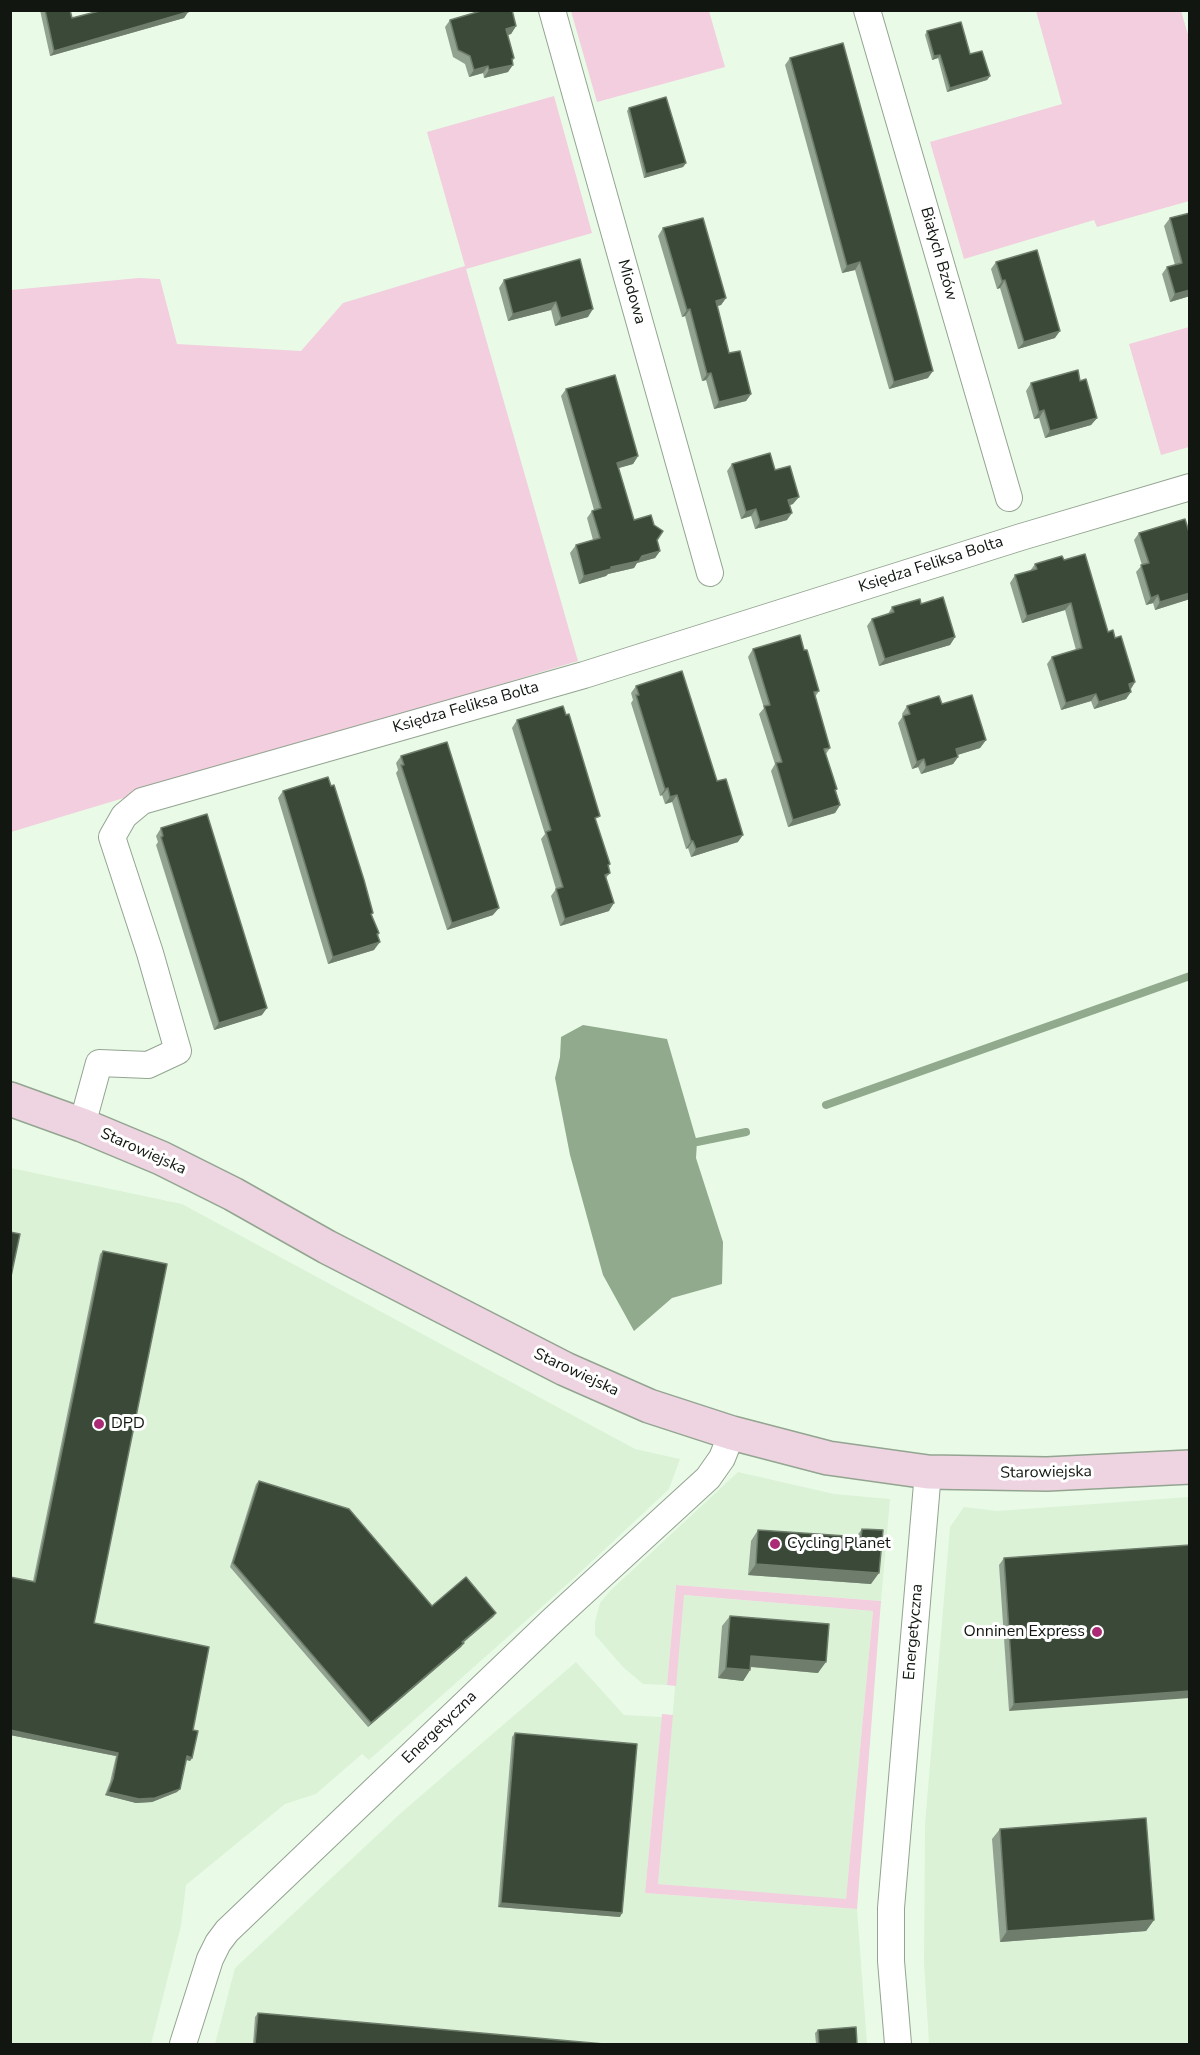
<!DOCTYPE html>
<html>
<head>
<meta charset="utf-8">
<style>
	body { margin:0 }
	#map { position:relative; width:1200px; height:2055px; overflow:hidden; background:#e9fbe7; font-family:"Nunito Sans",sans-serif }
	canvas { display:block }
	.frame { position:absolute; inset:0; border:12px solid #111710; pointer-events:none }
</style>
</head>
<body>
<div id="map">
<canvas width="1200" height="2055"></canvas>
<div class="frame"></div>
</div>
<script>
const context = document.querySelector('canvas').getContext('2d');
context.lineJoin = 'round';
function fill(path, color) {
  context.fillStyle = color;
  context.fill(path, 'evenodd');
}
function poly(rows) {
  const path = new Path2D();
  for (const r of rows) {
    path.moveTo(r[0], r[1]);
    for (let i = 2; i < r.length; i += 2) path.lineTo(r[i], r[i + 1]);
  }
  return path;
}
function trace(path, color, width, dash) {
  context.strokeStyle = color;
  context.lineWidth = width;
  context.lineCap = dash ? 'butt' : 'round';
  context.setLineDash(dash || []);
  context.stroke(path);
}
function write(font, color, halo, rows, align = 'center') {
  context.font = font + ' "Nunito Sans",sans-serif';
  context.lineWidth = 6;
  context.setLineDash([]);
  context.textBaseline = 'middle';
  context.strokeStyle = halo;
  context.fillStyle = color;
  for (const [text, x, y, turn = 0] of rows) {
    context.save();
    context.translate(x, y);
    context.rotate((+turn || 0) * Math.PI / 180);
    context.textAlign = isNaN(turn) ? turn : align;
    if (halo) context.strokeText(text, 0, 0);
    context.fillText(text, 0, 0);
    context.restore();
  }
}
fill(poly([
	[11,1168,182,1204,635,1449,680,1459,669,1489,572,1580,369,1760,362,1754,316,1794,285,1804,186,1885,181,1926,151,2044,11,2044],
	[738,1472,834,1494,890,1499,881,1601,676,1585,667,1685,643,1684,623,1667,595,1635,595,1622,600,1603,610,1591],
	[1189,1497,1189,2044,929,2044,924,1963,925,1824,950,1527,964,1507,997,1511],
	[683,1595,873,1611,846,1900,658,1884],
	[576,1662,624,1715,662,1717,645,1893,857,1909,867,2044,215,2044,235,1968,402,1812]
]), '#dbf2d7');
fill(poly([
	[571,11,709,11,725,67,597,102],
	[1036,11,1181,11,1190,41,1189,201,1097,227,1094,220,964,259,930,142,1062,104],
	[554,96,592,233,466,269,578,661,11,832,11,290,139,278,160,279,177,344,301,351,343,303,465,266,427,132],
	[1189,327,1189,447,1161,455,1129,344],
	[676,1585,881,1601,857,1909,645,1893,662,1714,673,1715,658,1884,846,1899,873,1611,684,1595,676,1686,667,1685]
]), '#f2cede');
fill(poly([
	[583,1025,667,1039,697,1142,696,1158,723,1242,722,1284,672,1298,634,1331,603,1275,570,1155,555,1078,560,1057,561,1037]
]), '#91a98d');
trace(poly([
	[826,1105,1190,976],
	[697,1142,746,1132]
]), '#91a98d', 8);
const street = poly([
	[552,10,710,573],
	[867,10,1009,498],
	[82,1125,99,1063,148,1065,178,1051,150,953,112,837,124,816,142,801,584,675,1021,537,1190,487],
	[183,2044,210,1959,218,1943,227,1931,554,1619,708,1478,722,1458,732,1433],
	[898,2044,891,1961,891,1908,928,1472]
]);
const secondary = poly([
	[10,1099,82,1125,161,1158,233,1194,327,1247,565,1369,649,1406,732,1433,828,1458,928,1472,1047,1474,1190,1467]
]);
trace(street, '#93a491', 28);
trace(secondary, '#93a491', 36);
trace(street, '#fff', 26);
trace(secondary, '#eed4e1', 33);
fill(poly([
	[40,10,70,10,72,18,188,12,184,18,50,56],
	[450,20,516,26,511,34,508,35,514,58,508,72,484,78,483,73,469,77,465,64,453,57,445,27],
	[927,31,970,54,990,76,987,80,947,92,938,58,932,60,925,35],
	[790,58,928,378,889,389,855,270,842,273,785,65],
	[629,108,686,163,683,167,644,178,627,111],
	[1190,213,1190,296,1170,302,1162,274,1167,267,1175,265,1164,226,1170,218],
	[663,228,726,298,721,305,717,306,729,353,751,394,746,401,714,409,706,380,702,381,685,316,682,317,658,236],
	[996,262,1055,338,1018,349,1000,288,997,289,991,269],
	[504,280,588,317,555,326,551,310,508,321,499,288],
	[1080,381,1097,418,1091,425,1045,438,1039,418,1034,419,1026,391,1031,383],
	[566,389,638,456,633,464,618,468,634,520,657,540,660,551,655,558,637,563,634,568,608,574,606,576,579,584,570,553,576,545,593,540,587,518,592,511,594,510,561,396],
	[732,464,775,470,793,504,790,505,787,520,755,529,751,516,741,519,727,471],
	[1139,533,1190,599,1155,610,1153,603,1146,605,1136,572,1142,565,1134,540],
	[1064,560,1108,632,1115,638,1135,682,1131,689,1126,699,1094,709,1091,701,1061,710,1047,664,1052,657,1076,650,1065,610,1022,623,1010,583,1015,575,1030,571,1035,564],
	[921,604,955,637,950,645,879,666,867,626,872,619,888,614,892,607],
	[753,649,804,650,819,691,815,697,830,748,826,754,840,805,835,813,788,827,771,771,775,764,759,714,764,708,748,657],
	[636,686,717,781,738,842,691,857,688,848,686,849,672,802,665,804,662,795,660,796,631,703,633,700,631,693],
	[942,704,986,740,980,748,957,755,958,757,953,764,921,774,918,767,912,769,898,723,903,716,902,714,907,706],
	[517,720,596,822,610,873,606,878,609,911,560,926,551,896,556,889,541,839,545,834,512,728],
	[401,756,493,915,447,930,396,773,398,770,396,763],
	[283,791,372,916,379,933,378,936,374,950,328,964,278,798],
	[161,828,262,1015,214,1030,156,845,158,842,156,836],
	[103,1251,94,1623,193,1730,192,1758,190,1761,186,1760,177,1792,152,1802,136,1803,105,1795,110,1782,116,1756,10,1735,10,1577,33,1581,100,1254],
	[259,1481,432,1606,496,1613,493,1617,463,1643,461,1647,368,1727,230,1567,256,1484],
	[862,1529,871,1584,748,1575,751,1541,758,1530,856,1537],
	[1190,1545,1009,1711,999,1565,1004,1558],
	[730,1616,818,1673,750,1667,750,1670,743,1681,718,1678,722,1626],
	[515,1733,620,1917,498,1907,512,1737],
	[1000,1829,1154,1920,1146,1931,1000,1942,992,1839],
	[258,2013,604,2044,253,2044,255,2017],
	[818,2030,857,2044,816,2044,815,2033]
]), '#92a290');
fill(poly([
	[188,12,184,18,50,56,54,51],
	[516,26,511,34,501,37,506,29],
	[940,55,938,58,932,60,934,56],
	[513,65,508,72,484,78,489,70],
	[488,66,483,73,469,77,474,70],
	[990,76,987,80,947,92,950,88],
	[686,163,683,167,644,178,646,174],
	[860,262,855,270,842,273,847,266],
	[1005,280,1000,288,997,289,1002,281],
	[1190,290,1190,296,1170,302,1175,294],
	[726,298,721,305,711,308,716,301],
	[556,302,551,310,508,321,513,314],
	[593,309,588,317,555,326,561,318],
	[690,309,685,316,682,317,687,310],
	[1060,331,1055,338,1018,349,1024,342],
	[933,371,928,378,889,389,894,382],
	[711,373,706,380,702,381,707,374],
	[751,394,746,401,714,409,719,402],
	[1044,410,1039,418,1034,419,1039,412],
	[1097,418,1091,425,1045,438,1050,431],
	[638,456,633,464,612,470,617,463],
	[799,497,793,504,783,507,788,500],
	[756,509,751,516,741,519,746,512],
	[792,513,787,520,755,529,760,522],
	[660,551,655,558,637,563,634,568,608,574,606,576,579,584,584,576],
	[1190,593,1190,599,1155,610,1160,602],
	[1158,595,1153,603,1146,605,1151,598],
	[1071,603,1065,610,1022,623,1027,616],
	[955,637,950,645,879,666,885,659],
	[1135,682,1130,690,1129,684],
	[1131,692,1126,699,1094,709,1099,702],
	[1096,694,1091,701,1061,710,1066,703],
	[986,740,980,748,951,757,956,749],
	[958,757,953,764,921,774,926,767],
	[924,759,918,767,912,769,917,762],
	[668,788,662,795,660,796,665,789],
	[677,795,672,802,665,804,670,797],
	[840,805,835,813,788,827,793,820],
	[743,835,738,842,691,857,696,849],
	[691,841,693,841,688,848,686,849],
	[614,903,609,911,560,926,565,919],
	[499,908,493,915,447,930,452,923],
	[380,942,374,950,328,964,333,957],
	[267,1008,262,1015,214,1030,219,1023],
	[756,1564,879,1573,871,1584,748,1575],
	[496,1613,493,1617,460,1645,462,1642],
	[464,1643,461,1647,368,1727,371,1723],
	[751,1656,826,1662,818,1673,743,1666],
	[726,1668,750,1670,743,1681,718,1678],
	[1190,1691,1190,1698,1009,1711,1014,1704],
	[10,1730,118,1753,116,1756,10,1735],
	[187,1756,192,1758,190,1761,185,1759],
	[180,1789,177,1792,152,1802,136,1803,105,1795,108,1792],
	[501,1903,622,1913,620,1917,498,1907],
	[1154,1920,1146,1931,1000,1942,1007,1931]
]), '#6f7e6c');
const building = poly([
	[45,10,70,10,72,18,103,10,187,10,188,12,54,51,45,10],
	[484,10,512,10,516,26,506,29,514,58,512,59,513,65,489,70,488,66,474,70,470,56,458,50,450,20,484,10],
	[961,22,970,54,982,51,990,76,950,88,940,55,934,56,927,31,961,22],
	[843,43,933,371,894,382,860,262,847,266,790,58,843,43],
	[666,97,686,163,646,174,629,108,666,97],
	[1190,213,1190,290,1175,294,1167,267,1182,263,1170,218,1190,213],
	[703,218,726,298,716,301,729,353,740,351,751,394,719,402,711,373,707,374,690,309,687,310,663,228,703,218],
	[1037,250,1060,331,1024,342,1005,280,1002,281,996,262,1037,250],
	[580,259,593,309,561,318,556,302,513,314,504,280,580,259],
	[1078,370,1080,381,1086,379,1097,418,1050,431,1044,410,1039,412,1031,383,1078,370],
	[615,375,638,456,617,463,634,520,651,515,654,525,663,531,657,540,660,551,642,556,639,561,611,567,611,569,584,576,576,545,600,538,592,511,601,508,566,389,615,375],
	[770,453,775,470,790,466,799,497,788,500,792,513,760,522,756,509,746,512,732,464,770,453],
	[1185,519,1190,535,1190,593,1160,602,1158,595,1151,598,1141,565,1149,563,1139,533,1185,519],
	[1085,554,1108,632,1113,630,1115,638,1121,636,1135,682,1129,684,1131,692,1099,702,1096,694,1066,703,1052,657,1082,648,1071,603,1027,616,1015,575,1037,569,1035,564,1062,556,1064,560,1085,554],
	[943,597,955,637,885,659,872,619,894,612,892,607,920,599,921,604,943,597],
	[800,635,804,650,807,650,819,691,814,692,830,748,824,749,837,789,835,790,840,805,793,820,776,763,782,762,764,706,770,705,753,649,800,635],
	[682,671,717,781,726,779,743,835,696,849,693,841,691,841,677,795,670,797,668,788,665,789,636,695,639,695,636,686,682,671],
	[972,695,986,740,956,749,958,757,926,767,924,759,917,762,903,716,910,714,907,706,939,696,942,704,972,695],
	[563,706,566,715,569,714,600,816,595,818,610,864,608,865,610,873,605,875,614,903,565,919,556,889,563,887,546,832,551,830,517,720,563,706],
	[447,742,499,908,452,923,401,765,404,765,401,756,447,742],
	[328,777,331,786,334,785,364,880,373,913,371,914,379,933,377,934,380,942,333,957,283,791,328,777],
	[207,814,267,1008,219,1023,161,837,163,836,161,828,207,814],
	[10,1232,20,1234,10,1281,10,1232],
	[103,1251,167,1264,94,1623,209,1647,193,1730,198,1731,192,1758,187,1756,180,1789,155,1798,139,1799,108,1792,113,1779,118,1753,10,1730,10,1577,35,1582,103,1251],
	[259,1481,349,1509,432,1606,466,1577,496,1613,462,1642,464,1643,371,1723,233,1563,259,1481],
	[862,1529,883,1530,879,1573,756,1564,758,1530,861,1537,862,1529],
	[1190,1545,1190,1691,1014,1704,1004,1558,1190,1545],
	[730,1616,829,1624,826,1662,751,1656,750,1670,726,1668,730,1616],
	[515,1733,637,1744,622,1913,501,1903,515,1733],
	[1146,1818,1154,1920,1007,1931,1000,1829,1146,1818],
	[258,2013,604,2044,255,2044,258,2013],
	[856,2027,857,2044,819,2044,818,2030,856,2027]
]);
fill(building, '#3b4938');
trace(building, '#6f7e6c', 1.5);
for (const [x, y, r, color] of [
	[99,1424,6,"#ab2a76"],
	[775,1544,6,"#ab2a76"],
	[1097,1632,6,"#ab2a76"]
]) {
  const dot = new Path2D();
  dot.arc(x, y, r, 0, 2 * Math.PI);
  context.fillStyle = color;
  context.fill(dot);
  trace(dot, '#fff', 2);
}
write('16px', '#111710', '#fff', [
	["Białych Bzów",938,254,74],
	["Miodowa",631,292,74],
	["Księdza Feliksa Bolta",931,565,-18],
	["Księdza Feliksa Bolta",466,708,-16],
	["Starowiejska",143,1152,24],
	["Starowiejska",576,1373,25],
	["Starowiejska",1046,1473,-1],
	["Energetyczna",914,1632,-85],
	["Energetyczna",440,1728,-44]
]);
write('16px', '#111710', '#fff', [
	["DPD",111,1424],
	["Cycling Planet",787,1544],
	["Onninen Express",1085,1632,"right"]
], 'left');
</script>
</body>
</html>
